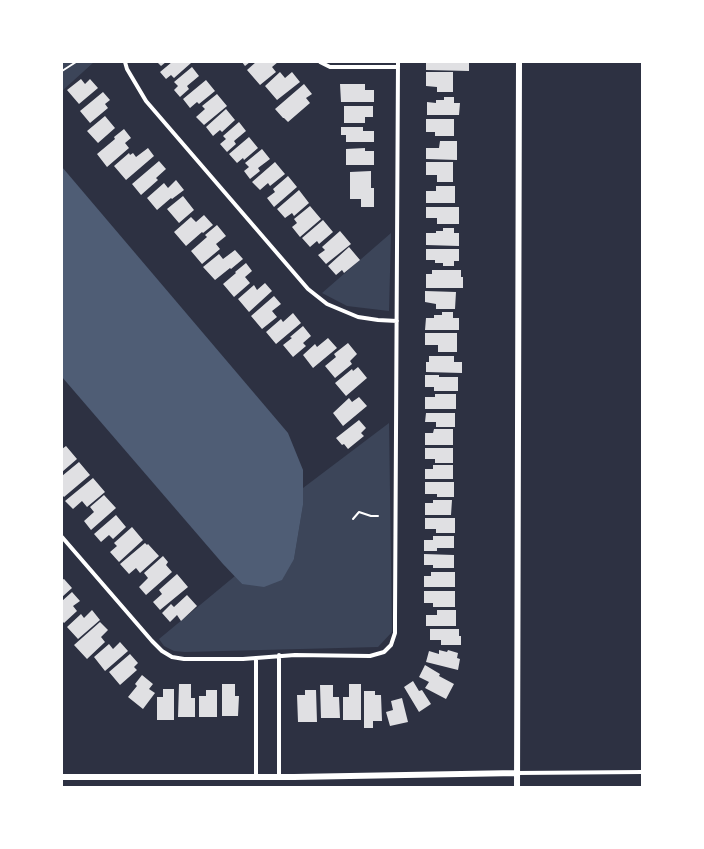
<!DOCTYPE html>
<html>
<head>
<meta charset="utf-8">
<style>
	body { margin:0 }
	#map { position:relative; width:704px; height:849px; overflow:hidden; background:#2d3142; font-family:"Exo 2",sans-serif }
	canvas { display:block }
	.frame { position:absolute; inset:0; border:63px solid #fff; pointer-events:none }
</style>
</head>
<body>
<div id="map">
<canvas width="704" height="849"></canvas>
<div class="frame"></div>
</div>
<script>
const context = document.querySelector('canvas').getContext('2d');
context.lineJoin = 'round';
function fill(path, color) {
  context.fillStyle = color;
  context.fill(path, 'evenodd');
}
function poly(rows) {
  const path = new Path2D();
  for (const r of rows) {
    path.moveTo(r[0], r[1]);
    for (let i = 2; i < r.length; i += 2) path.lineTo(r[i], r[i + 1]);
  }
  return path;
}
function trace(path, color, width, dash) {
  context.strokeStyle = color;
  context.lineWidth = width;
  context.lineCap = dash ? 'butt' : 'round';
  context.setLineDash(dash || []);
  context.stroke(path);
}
fill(poly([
	[62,62,94,62,62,91],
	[331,62,393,62,393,63,332,63],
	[391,233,389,311,347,306,322,293],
	[389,423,392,632,378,647,185,652,174,651,164,646,159,639,235,576,242,584,294,559,303,505,303,488]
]), '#3c4559');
fill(poly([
	[62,167,288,433,303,470,303,505,294,559,282,580,264,587,242,584,223,564,62,377]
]), '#4f5d75');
fill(poly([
	[157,62,166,62,161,66],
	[172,62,190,62,191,63,174,78,171,75,166,79,160,72],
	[242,62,250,62,245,66],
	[256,62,278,62,272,67,276,72,260,85,247,70],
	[426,62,469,62,469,71,426,70],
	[192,67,199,76,187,86,189,89,180,97,174,90,178,86,174,82],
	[280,72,285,78,292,72,300,82,277,100,265,86],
	[426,72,453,72,453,92,437,92,437,87,426,86],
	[81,79,85,84,90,79,98,88,79,104,67,90],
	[206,80,215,91,199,104,197,102,190,108,183,99],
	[304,84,312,94,306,98,310,103,288,122,284,118,283,118,275,109],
	[340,84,365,84,365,90,374,90,374,102,341,102],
	[103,92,110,100,105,104,108,108,90,123,80,111],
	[217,94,227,106,204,125,196,117,205,109,202,106],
	[444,97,454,97,454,103,460,103,459,115,427,115,427,102,436,103,436,100,444,100],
	[344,106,373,106,373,117,365,117,365,123,344,123],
	[226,109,235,120,222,132,220,130,213,136,206,127],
	[105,116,115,128,98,143,87,131],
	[426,119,454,119,454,136,435,136,435,132,426,132],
	[239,122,246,131,234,141,236,144,227,152,220,144,226,139,223,136],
	[341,127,363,127,363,131,374,131,374,142,346,142,346,135,341,135],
	[124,129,131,138,125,143,129,148,107,167,97,154,115,139,114,137],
	[249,137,258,148,244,160,243,158,237,163,229,154],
	[440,141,457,141,457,160,426,159,426,148,439,148],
	[148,148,154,156,126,180,114,166,129,153,130,155,133,153,136,157],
	[365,148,365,151,374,151,374,165,346,165,346,149],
	[262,149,270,159,258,168,260,171,250,179,244,171,249,167,245,163],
	[159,161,166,169,156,178,158,180,141,195,132,184],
	[275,162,285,174,270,186,268,183,260,190,252,182],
	[426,162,453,162,453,182,437,182,437,175,426,175],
	[371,171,371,188,374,188,374,207,361,207,361,199,350,199,350,172],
	[288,176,297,187,274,207,267,198,275,192,273,189],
	[176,180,184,190,172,199,171,198,157,210,147,198,164,183,168,188],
	[436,186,455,186,455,203,426,203,426,191,436,191],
	[299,190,309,203,294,216,292,213,285,218,277,209],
	[183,196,194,210,179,223,167,209],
	[310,206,321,219,300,237,292,227,297,223,294,219],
	[426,207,459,207,459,224,437,224,437,218,426,218],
	[204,215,213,225,203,233,202,232,186,246,174,232,191,217,196,222],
	[323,220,333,232,319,244,317,241,310,247,302,238],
	[217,225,226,236,216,244,220,249,202,264,191,251,207,237,205,235],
	[443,228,454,228,454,233,459,233,459,246,426,245,426,233,436,233,436,231,443,231],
	[340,231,351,244,326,264,318,255,325,250,322,247],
	[349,247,360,260,344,273,342,270,336,275,328,266],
	[426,249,459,249,459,261,454,261,454,266,443,266,443,263,435,263,435,260,426,260],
	[235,250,243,259,231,269,230,268,215,280,203,267,219,254,223,259],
	[246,263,252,271,245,277,250,283,234,297,223,284,236,273,235,272],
	[432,270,461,270,461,277,463,277,463,288,426,288,426,274,432,274],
	[265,283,272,291,249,312,238,299,254,285,257,290],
	[425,291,456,292,455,309,436,309,436,304,425,302],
	[274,296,281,304,272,311,277,317,262,329,251,316],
	[442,312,453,312,453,318,459,318,459,330,425,330,426,318,434,318,434,315,442,315],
	[293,313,301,323,276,344,266,332,281,319,283,322],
	[303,326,311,336,303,343,306,346,293,357,283,345,292,338,290,337],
	[425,333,457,333,457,352,438,352,438,345,425,345],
	[328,338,337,348,313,368,303,355,315,344,317,347],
	[348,343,357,354,350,361,352,364,335,378,325,366,336,357,334,354],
	[429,356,454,356,454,362,462,362,462,373,426,372,426,362,429,362],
	[358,367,367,378,346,396,335,383,352,369,353,371],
	[425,375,439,375,439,377,458,377,458,391,434,391,434,387,425,387],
	[435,394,456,394,456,409,425,409,425,397,435,397],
	[359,397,367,406,343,426,333,413,349,398,352,402],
	[426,413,455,413,455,427,436,427,436,422,425,422],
	[359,420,366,428,361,433,364,436,348,449,344,444,342,445,336,438],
	[434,429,453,429,453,445,425,445,425,433,433,433],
	[66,446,77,459,62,472,62,449],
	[425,448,453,448,453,463,435,463,435,459,425,459],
	[79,462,90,475,64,497,62,495,62,476],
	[433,465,453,465,453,479,425,479,425,469,433,469],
	[93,478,105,492,87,507,82,501,73,509,65,501],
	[425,482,454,482,454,497,437,497,437,494,425,494],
	[104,495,116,508,91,530,84,521,94,512,90,507],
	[433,500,452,500,451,515,425,515,425,503,433,503],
	[116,515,126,527,113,539,109,535,101,542,94,534],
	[425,518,455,518,455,533,436,533,436,529,425,529],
	[132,527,143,540,119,562,110,552,117,546,114,543],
	[433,536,454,536,454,548,437,548,437,551,424,551,424,540,433,540],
	[145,543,147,545,148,544,159,556,140,573,136,568,129,574,120,564],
	[424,554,454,555,454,568,433,568,433,565,424,565],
	[163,556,168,562,166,565,172,572,146,595,139,587,148,578,144,573],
	[431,572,455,572,455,587,424,587,424,576,431,576],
	[177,574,188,587,160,610,153,602,162,594,159,590],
	[64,579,72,588,62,597,62,580],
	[424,591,455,591,455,607,433,607,433,603,424,603],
	[72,592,80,601,73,606,77,611,64,623,62,621,62,601],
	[187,595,197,606,181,621,177,615,170,622,162,613,171,604,174,607],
	[92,610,100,620,78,639,67,627,81,614,84,618],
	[437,610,456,610,456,626,426,626,426,615,437,615],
	[100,622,108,630,101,637,105,642,87,659,74,645],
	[430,629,459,629,459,636,461,636,461,645,441,645,441,640,430,640],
	[120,642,128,651,105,671,94,657,109,644,113,649],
	[439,650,447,652,448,650,458,653,457,658,460,659,458,670,426,662,429,651,439,654],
	[130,654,138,663,134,667,137,670,120,685,109,672],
	[425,665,440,674,439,676,454,684,446,699,425,688,429,682,419,677],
	[142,675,153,684,149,689,155,693,143,709,128,697,137,686,135,684],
	[413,681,419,691,422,690,431,704,419,712,404,687],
	[179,684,191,684,191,698,195,698,195,717,178,717],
	[222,684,235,684,235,696,239,696,238,716,222,716],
	[349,684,361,684,361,720,343,720,343,697,349,697],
	[320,685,333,685,333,697,339,697,340,718,321,718],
	[163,689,174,689,174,720,157,720,157,697,163,697],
	[206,690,217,690,217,717,199,717,199,696,206,696],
	[305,690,316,690,317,722,298,722,297,695,305,695],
	[364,691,375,691,375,695,381,695,382,721,373,721,373,728,364,728],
	[402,698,408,722,390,726,386,712,393,710,391,701]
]), '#e0e0e3');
trace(poly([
	[62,71,76,62],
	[353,519,359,512,371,516,378,516]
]), '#fff', 2);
trace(poly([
	[125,62,127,69,146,101,308,289,327,304,358,317,378,320,397,321],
	[320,62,330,67,398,67],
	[62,537,152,641,162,651,172,657,184,659,243,659,295,655,370,656,384,652,391,645,395,633,395,617,398,62],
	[279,655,279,777],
	[256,658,256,777],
	[517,773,642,772]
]), '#fff', 4);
trace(poly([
	[62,777,294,777,517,773],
	[517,787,519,62]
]), '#fff', 6);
</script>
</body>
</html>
